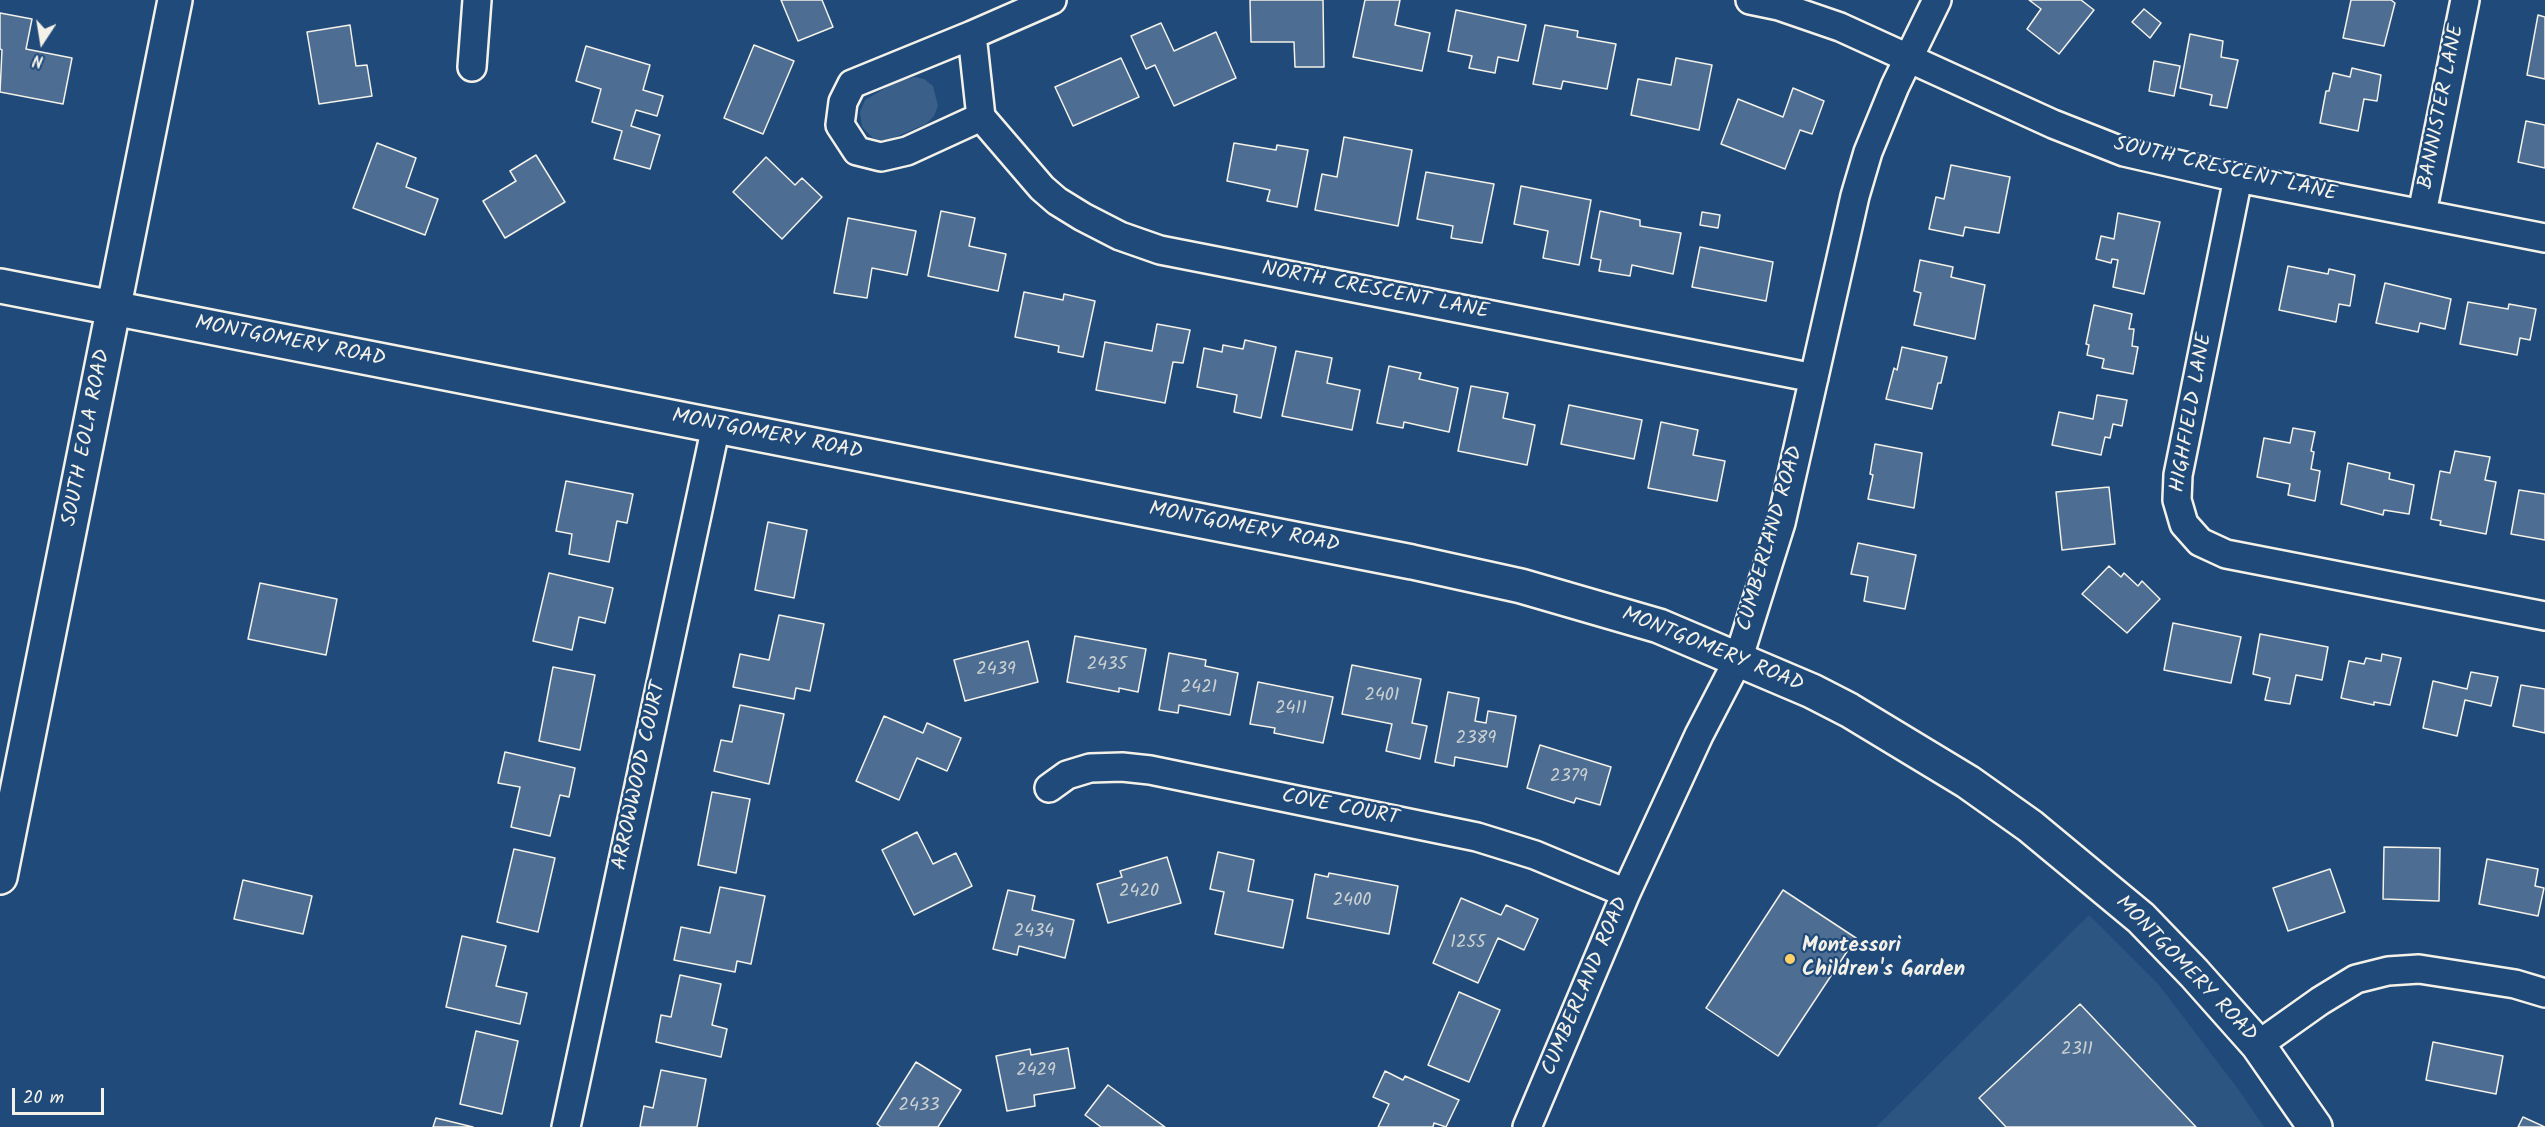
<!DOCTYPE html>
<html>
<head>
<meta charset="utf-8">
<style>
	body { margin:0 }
	#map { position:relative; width:2545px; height:1127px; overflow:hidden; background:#1f4a7a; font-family:Kalam,sans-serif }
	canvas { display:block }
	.north { position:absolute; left:12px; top:12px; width:60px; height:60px; -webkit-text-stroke:4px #1f4a7a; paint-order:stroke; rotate:192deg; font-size:16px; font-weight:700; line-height:24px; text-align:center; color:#f4f1e8 }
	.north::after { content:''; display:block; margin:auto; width:21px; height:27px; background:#f4f1e8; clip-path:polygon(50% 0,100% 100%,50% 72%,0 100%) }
	.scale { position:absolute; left:12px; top:1088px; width:92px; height:27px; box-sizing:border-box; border:3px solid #f4f1e8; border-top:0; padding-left:8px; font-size:18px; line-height:21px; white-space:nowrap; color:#f4f1e8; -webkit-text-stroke:4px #1f4a7a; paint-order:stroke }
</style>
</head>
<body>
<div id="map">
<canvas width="2545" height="1127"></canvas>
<div class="north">N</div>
<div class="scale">20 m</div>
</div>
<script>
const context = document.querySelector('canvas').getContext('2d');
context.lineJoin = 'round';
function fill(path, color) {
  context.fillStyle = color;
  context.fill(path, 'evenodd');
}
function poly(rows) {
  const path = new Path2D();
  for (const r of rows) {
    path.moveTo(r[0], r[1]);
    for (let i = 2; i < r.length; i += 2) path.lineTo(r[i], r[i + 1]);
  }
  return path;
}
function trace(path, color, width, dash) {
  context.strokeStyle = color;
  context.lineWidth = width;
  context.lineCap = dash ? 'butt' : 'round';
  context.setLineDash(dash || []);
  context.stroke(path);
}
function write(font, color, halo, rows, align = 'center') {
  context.font = font + ' Kalam,sans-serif';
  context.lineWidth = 4.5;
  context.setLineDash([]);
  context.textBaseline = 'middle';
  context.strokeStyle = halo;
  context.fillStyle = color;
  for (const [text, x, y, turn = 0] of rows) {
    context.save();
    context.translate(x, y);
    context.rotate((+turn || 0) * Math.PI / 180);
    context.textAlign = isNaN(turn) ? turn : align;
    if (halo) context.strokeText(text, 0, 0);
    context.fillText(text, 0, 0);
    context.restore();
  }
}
fill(poly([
	[2089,915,2159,985,2238,1089,2264,1127,1876,1127]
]), '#2d5581');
fill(poly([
	[915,77,924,79,933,86,938,106,934,116,926,124,886,141,873,138,862,127,860,112,865,100,897,81]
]), '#3a5f88');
const building = poly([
	[781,0,822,0,833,27,798,41,781,0],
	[1250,0,1323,0,1324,67,1295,67,1294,42,1251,42,1250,0],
	[1365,0,1400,0,1395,25,1430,33,1422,71,1353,57,1365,0],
	[2029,0,2081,0,2094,10,2059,54,2027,29,2041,9,2029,0],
	[2351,0,2391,0,2395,3,2384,46,2343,38,2351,0],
	[2144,9,2161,23,2150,38,2132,22,2144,9],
	[1456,10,1526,25,1518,61,1498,57,1495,73,1469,68,1472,56,1448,51,1456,10],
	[0,13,32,19,26,49,72,58,63,104,0,92,2,50,0,49,0,13],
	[2538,15,2545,17,2545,79,2527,75,2538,15],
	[1161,23,1174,51,1216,32,1236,78,1174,106,1155,65,1146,69,1131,36,1161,23],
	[350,25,356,66,367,65,372,96,319,104,307,32,350,25],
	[1545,25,1578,31,1577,37,1616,44,1607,89,1563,81,1561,89,1533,84,1545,25],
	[2190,34,2223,41,2221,57,2238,60,2227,108,2210,105,2212,95,2180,88,2190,34],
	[754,45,794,61,763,134,724,118,754,45],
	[586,46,650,65,643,90,663,96,657,116,636,110,631,126,660,135,650,169,614,159,622,131,592,122,601,89,576,81,586,46],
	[1121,58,1139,97,1073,126,1055,87,1121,58],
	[1676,58,1712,65,1699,130,1631,115,1638,79,1671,85,1676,58],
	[2154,61,2180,66,2174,96,2149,91,2154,61],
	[2352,68,2381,75,2377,101,2364,99,2358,131,2320,123,2326,91,2329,91,2333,73,2350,77,2352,68],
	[1793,88,1824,101,1812,134,1800,130,1785,169,1721,144,1738,99,1783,117,1793,88],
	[2526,121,2545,125,2545,168,2518,162,2526,121],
	[1344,137,1412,150,1398,226,1315,210,1322,174,1337,177,1344,137],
	[377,143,416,158,406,187,438,199,425,235,353,208,377,143],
	[1234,143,1276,150,1277,145,1308,150,1297,207,1267,201,1270,190,1227,181,1234,143],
	[536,155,565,202,505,238,483,201,516,181,510,171,536,155],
	[766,157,795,185,802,178,822,197,782,239,733,192,766,157],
	[1951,165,2010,177,1999,233,1965,227,1963,236,1929,229,1936,197,1944,199,1951,165],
	[1426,172,1494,184,1482,243,1451,238,1453,226,1417,219,1426,172],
	[1521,186,1591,200,1579,265,1543,258,1548,231,1514,224,1521,186],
	[941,211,975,218,969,246,1006,254,998,291,928,276,941,211],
	[1600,211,1640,220,1640,226,1681,233,1673,274,1632,265,1630,276,1599,271,1601,260,1591,258,1600,211],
	[1702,212,1720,215,1718,228,1700,225,1702,212],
	[2118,213,2160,222,2144,294,2113,287,2118,260,2112,259,2111,263,2096,259,2101,236,2114,239,2118,213],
	[848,218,916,231,907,275,872,268,867,298,834,293,848,218],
	[1700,247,1773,262,1766,301,1692,287,1700,247],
	[1920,260,1953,267,1951,277,1985,285,1975,339,1914,325,1921,293,1914,291,1920,260],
	[2288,266,2328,274,2329,269,2355,275,2350,306,2339,304,2336,322,2279,310,2288,266],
	[2385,283,2451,299,2445,329,2420,323,2418,332,2376,323,2385,283],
	[1024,292,1063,300,1064,294,1095,301,1083,357,1058,352,1059,346,1015,337,1024,292],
	[2468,302,2508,309,2509,304,2536,309,2530,340,2520,338,2517,355,2460,344,2468,302],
	[2094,305,2132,314,2129,329,2134,329,2132,346,2138,347,2133,374,2102,368,2104,359,2087,355,2089,345,2086,344,2094,305],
	[1157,324,1190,330,1183,363,1173,362,1165,403,1096,390,1105,342,1152,351,1157,324],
	[1245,340,1276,347,1261,418,1234,412,1237,395,1197,387,1204,348,1222,352,1223,345,1243,349,1245,340],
	[1902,347,1947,357,1941,383,1938,383,1932,409,1886,399,1894,368,1897,370,1902,347],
	[1296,351,1332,358,1327,383,1360,390,1352,430,1282,416,1296,351],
	[1389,366,1421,373,1419,379,1458,388,1449,432,1404,422,1403,428,1377,423,1389,366],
	[1471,386,1508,393,1503,418,1535,425,1527,465,1458,451,1471,386],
	[2097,395,2127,400,2122,426,2113,424,2110,438,2105,437,2101,455,2052,445,2059,412,2093,419,2097,395],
	[1569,405,1642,420,1634,459,1561,444,1569,405],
	[1661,422,1698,430,1693,455,1725,461,1717,501,1648,488,1661,422],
	[2293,428,2315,432,2311,451,2314,452,2311,469,2320,471,2315,501,2288,495,2290,484,2257,477,2264,438,2290,443,2293,428],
	[1875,444,1922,453,1914,508,1868,499,1873,475,1870,474,1875,444],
	[2455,451,2490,457,2485,480,2496,482,2486,534,2440,525,2441,521,2431,519,2440,471,2450,473,2455,451],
	[2348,463,2390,473,2389,479,2414,485,2409,514,2384,510,2383,515,2341,504,2348,463],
	[566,481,633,494,627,523,617,521,609,562,569,554,572,534,556,531,566,481],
	[2109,487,2115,544,2062,550,2056,492,2109,487],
	[2519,490,2545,494,2545,540,2511,534,2519,490],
	[768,522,807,530,794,598,755,590,768,522],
	[1858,543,1916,555,1905,609,1864,601,1868,577,1851,574,1858,543],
	[2109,566,2121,577,2124,573,2138,586,2142,581,2160,599,2127,633,2082,594,2109,566],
	[549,573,613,588,605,623,579,617,572,650,533,641,549,573],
	[260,583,337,599,326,655,248,639,260,583],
	[779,615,824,624,810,691,796,688,794,699,733,687,740,654,769,660,779,615],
	[2173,623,2241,637,2231,683,2164,670,2173,623],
	[2260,634,2328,647,2322,680,2296,675,2290,704,2265,700,2270,678,2253,674,2260,634],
	[1075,636,1146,649,1138,692,1119,688,1119,692,1067,682,1075,636],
	[1028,641,1038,682,965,701,954,660,1028,641],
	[1169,653,1206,660,1205,666,1238,673,1230,715,1179,705,1178,713,1159,710,1169,653],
	[2382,654,2401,658,2390,705,2374,702,2374,705,2341,698,2349,661,2364,664,2366,658,2381,661,2382,654],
	[1352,665,1421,679,1412,723,1427,726,1420,759,1386,751,1392,724,1342,714,1352,665],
	[553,667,595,675,580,750,539,741,553,667],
	[2471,672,2498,677,2491,706,2465,700,2457,736,2423,728,2433,681,2467,689,2471,672],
	[1258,682,1333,697,1323,743,1274,733,1275,728,1250,724,1258,682],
	[2521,685,2545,689,2545,733,2513,726,2521,685],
	[1448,692,1479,698,1475,721,1486,723,1488,711,1516,716,1507,767,1455,757,1454,766,1435,762,1448,692],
	[740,705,784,714,769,784,714,771,721,740,732,742,740,705],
	[884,716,923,733,927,723,961,738,947,771,917,758,899,800,856,781,884,716],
	[1540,745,1611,767,1600,805,1576,798,1574,803,1527,788,1540,745],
	[505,752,575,768,569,797,560,795,550,836,511,827,520,787,498,783,505,752],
	[712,792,750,799,736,873,698,865,712,792],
	[917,832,933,864,956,853,972,886,914,915,882,850,917,832],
	[2384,847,2440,848,2439,901,2383,899,2384,847],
	[514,849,555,858,538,932,497,922,514,849],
	[1218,852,1254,860,1248,891,1293,900,1283,948,1215,934,1224,892,1210,889,1218,852],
	[1167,857,1181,903,1108,923,1097,884,1122,877,1120,871,1167,857],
	[2487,859,2538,869,2535,886,2544,888,2538,916,2479,904,2487,859],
	[2330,869,2345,912,2288,931,2273,888,2330,869],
	[1329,873,1398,886,1389,934,1307,918,1315,874,1328,877,1329,873],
	[243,880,312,896,303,934,234,919,243,880],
	[720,887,765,896,751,964,737,961,735,972,674,960,681,927,710,933,720,887],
	[1008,890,1035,896,1032,910,1074,920,1065,958,1019,946,1017,955,993,949,1008,890],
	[1783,890,1856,938,1778,1056,1706,1008,1783,890],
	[1461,898,1501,915,1506,905,1538,919,1524,950,1498,938,1478,983,1433,963,1461,898],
	[462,936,506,946,496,986,527,993,520,1024,446,1007,462,936],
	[680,975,721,984,712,1025,727,1029,721,1057,656,1042,661,1015,671,1017,680,975],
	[1459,992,1500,1010,1469,1082,1428,1065,1459,992],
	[2080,1004,2196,1127,2006,1127,1979,1098,2080,1004],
	[476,1031,518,1041,502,1114,460,1104,476,1031],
	[2433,1042,2503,1056,2496,1094,2426,1080,2433,1042],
	[1068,1048,1075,1088,1034,1095,1035,1106,1007,1111,996,1056,1030,1049,1031,1055,1068,1048],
	[916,1062,961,1090,938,1127,881,1127,877,1124,916,1062],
	[661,1070,706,1079,697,1127,640,1127,644,1106,653,1108,661,1070],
	[1385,1071,1403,1080,1405,1076,1459,1100,1446,1127,1434,1123,1433,1127,1378,1127,1389,1104,1373,1097,1385,1071],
	[1108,1085,1165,1127,1101,1127,1085,1115,1108,1085],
	[2523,1117,2545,1127,2518,1127,2523,1117],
	[436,1118,473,1127,433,1127,436,1118]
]);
fill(building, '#4d6e92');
trace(building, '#f4f1e8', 1.5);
const minor = poly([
	[1750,0,1779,6,1840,27,2053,124,2124,152,2238,178,2545,238],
	[972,35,852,84,843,102,840,125,857,151,881,157,907,151,981,117],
	[472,67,477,0],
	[981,117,1042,188,1057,201,1083,217,1120,236,1160,250,1814,378],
	[981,117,972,35,1052,0],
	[2238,178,2178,475,2177,500,2184,524,2200,542,2226,554,2545,616],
	[2422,213,2465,0],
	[1049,788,1067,775,1090,768,1122,767,1150,770,1477,837,1535,855,1626,893],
	[2258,1045,2320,1001,2356,979,2388,971,2419,969,2515,984,2545,993],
	[566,1127,716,426],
	[1527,1127,1626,893,1699,735,1738,660,1781,523,1855,196,1868,152,1895,86,1937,0]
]);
const tertiary = poly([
	[0,286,1412,562,1521,586,1659,626,1812,691,1849,710,1968,782,2030,826,2141,918,2194,973,2258,1045,2315,1127],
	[0,877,175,0]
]);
trace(minor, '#f4f1e8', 32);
trace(tertiary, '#f4f1e8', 38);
trace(minor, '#1f4a7a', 27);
trace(tertiary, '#1f4a7a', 33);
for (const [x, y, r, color] of [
	[1790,959,6,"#ffd166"]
]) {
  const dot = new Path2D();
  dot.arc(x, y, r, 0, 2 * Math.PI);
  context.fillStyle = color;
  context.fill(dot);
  trace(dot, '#1f4a7a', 2);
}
write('18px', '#cad0d2', null, [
	["2435",1107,666],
	["2439",996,671],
	["2421",1199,689],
	["2401",1382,697],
	["2411",1291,710],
	["2389",1476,740],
	["2379",1569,778],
	["2420",1139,893],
	["2400",1352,902],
	["2434",1034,933],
	["1255",1468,944],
	["2311",2077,1051],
	["2429",1036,1072],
	["2433",919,1107]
]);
write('21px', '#f4f1e8', '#1f4a7a', [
	["BANNISTER LANE",2443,107,-79],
	["SOUTH CRESCENT LANE",2225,171,13],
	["NORTH CRESCENT LANE",1375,292,11],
	["MONTGOMERY ROAD",290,343,11],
	["HIGHFIELD LANE",2193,413,-80],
	["MONTGOMERY ROAD",767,436,11],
	["SOUTH EOLA ROAD",88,438,-79],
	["MONTGOMERY ROAD",1244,529,11],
	["CUMBERLAND ROAD",1772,539,-74],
	["MONTGOMERY ROAD",1712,651,22],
	["ARROWWOOD COURT",641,776,-78],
	["COVE COURT",1340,809,11],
	["MONTGOMERY ROAD",2185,970,46],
	["CUMBERLAND ROAD",1587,987,-67]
]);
write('bold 21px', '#f4f1e8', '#1f4a7a', [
	["Montessori",1802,947],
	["Children's Garden",1802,971]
], 'left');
</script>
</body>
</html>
